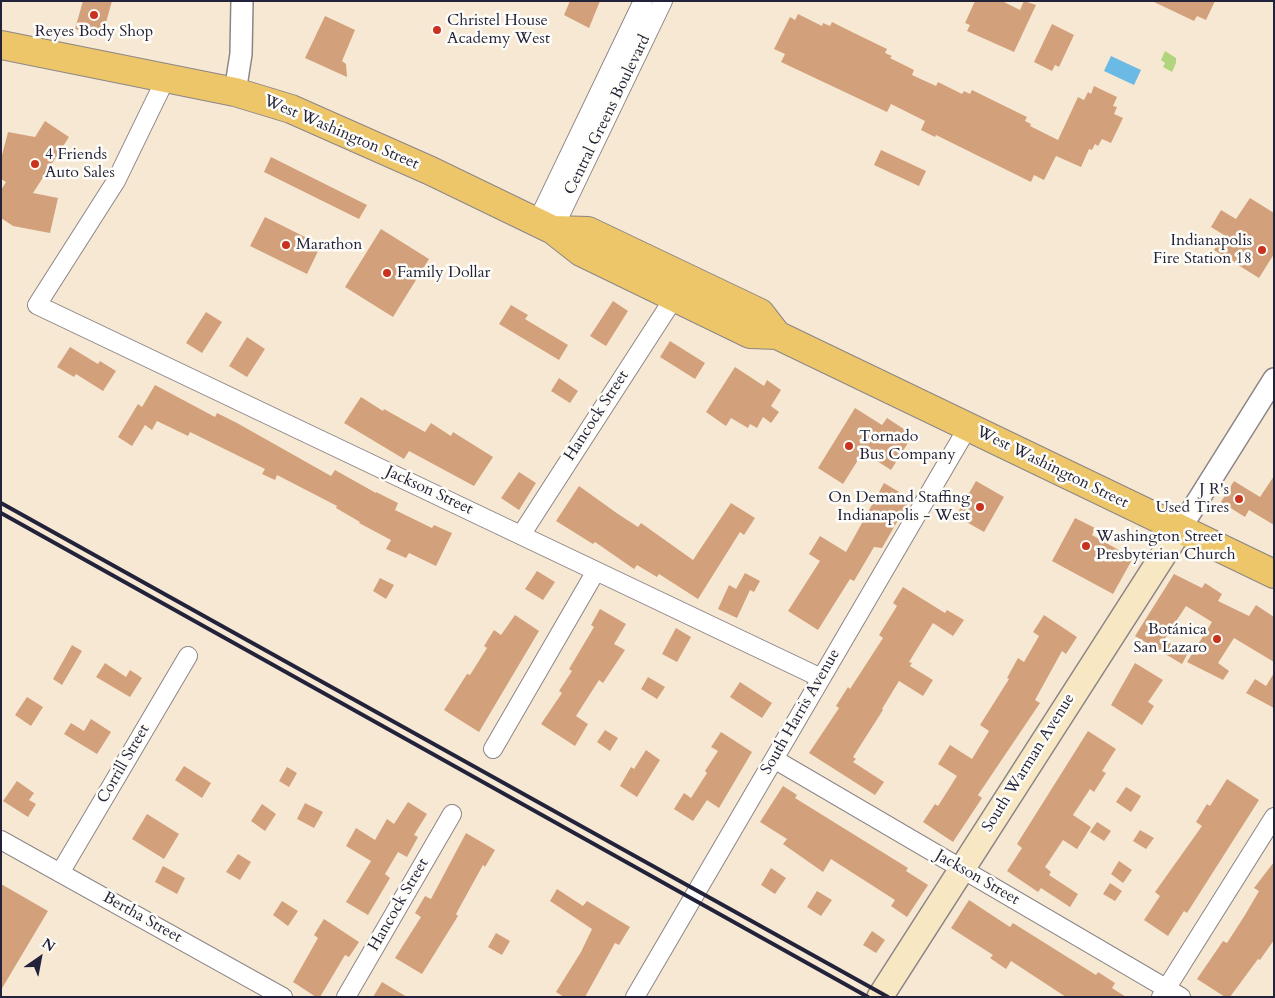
<!DOCTYPE html>
<html>
<head>
<meta charset="utf-8">
<style>
	body { margin:0 }
	#map { position:relative; width:1275px; height:998px; overflow:hidden; background:#f7e8d3; font-family:Cardo,serif }
	canvas { display:block }
	.frame { position:absolute; inset:0; border:2px solid #22223b; pointer-events:none }
	.north { position:absolute; left:15px; top:933px; width:50px; height:50px; -webkit-text-stroke:4px #fdfcf7; paint-order:stroke; rotate:33deg; font-size:14px; font-weight:700; line-height:20px; text-align:center; color:#22223b }
	.north::after { content:''; display:block; margin:auto; width:18px; height:22px; background:#22223b; clip-path:polygon(50% 0,100% 100%,50% 72%,0 100%) }
</style>
</head>
<body>
<div id="map">
<canvas width="1275" height="998"></canvas>
<div class="frame"></div>
<div class="north">N</div>
</div>
<script>
const context = document.querySelector('canvas').getContext('2d');
context.lineJoin = 'round';
function fill(path, color) {
  context.fillStyle = color;
  context.fill(path, 'evenodd');
}
function poly(rows) {
  const path = new Path2D();
  for (const r of rows) {
    path.moveTo(r[0], r[1]);
    for (let i = 2; i < r.length; i += 2) path.lineTo(r[i], r[i + 1]);
  }
  return path;
}
function trace(path, color, width, dash) {
  context.strokeStyle = color;
  context.lineWidth = width;
  context.lineCap = dash ? 'butt' : 'round';
  context.setLineDash(dash || []);
  context.stroke(path);
}
function write(font, color, halo, rows, align = 'center') {
  context.font = font + ' Cardo,serif';
  context.lineWidth = 5;
  context.setLineDash([]);
  context.textBaseline = 'middle';
  context.strokeStyle = halo;
  context.fillStyle = color;
  for (const [text, x, y, turn = 0] of rows) {
    context.save();
    context.translate(x, y);
    context.rotate((+turn || 0) * Math.PI / 180);
    context.textAlign = isNaN(turn) ? turn : align;
    if (halo) context.strokeText(text, 0, 0);
    context.fillText(text, 0, 0);
    context.restore();
  }
}
fill(poly([
	[1165,51,1176,58,1176,63,1172,72,1163,67,1165,63,1161,60]
]), '#b1d57f');
fill(poly([
	[1111,56,1141,70,1134,85,1104,71]
]), '#6bbae6');
fill(poly([
	[83,1,112,1,102,37,75,29],
	[570,1,600,1,589,28,564,15],
	[975,1,1002,1,1020,10,1024,1,1036,5,1014,52,967,31,970,25,965,23],
	[1152,1,1215,1,1206,20,1197,16,1194,21],
	[798,14,822,26,823,23,830,26,832,22,854,33,887,49,885,53,892,56,890,58,914,70,912,75,936,86,938,82,962,94,964,91,970,94,972,90,1027,117,1025,121,1031,124,1030,126,1058,140,1078,97,1084,100,1088,92,1091,94,1094,86,1117,97,1113,106,1117,107,1114,114,1123,118,1111,143,1102,139,1098,146,1095,144,1092,150,1089,149,1081,167,1056,156,1044,180,1034,175,1031,182,936,135,935,137,921,130,925,121,891,104,887,112,781,62,785,54,774,49,790,17,795,20],
	[325,16,355,30,342,61,346,64,347,77,305,58],
	[1052,24,1074,35,1059,67,1055,65,1052,71,1034,62],
	[45,121,69,137,33,193,58,198,50,233,13,226,1,218,1,190,6,182,1,179,1,159,8,132,35,137],
	[881,150,926,171,919,186,874,165],
	[271,157,367,205,359,219,264,172],
	[1250,198,1274,213,1274,254,1259,278,1214,250,1224,235,1211,227,1221,210,1236,219],
	[265,217,321,245,307,274,250,246],
	[381,229,429,259,393,317,345,287],
	[613,301,628,311,606,346,590,336],
	[511,305,528,315,525,319,568,345,559,360,499,324],
	[206,312,222,322,202,353,186,343],
	[247,337,265,349,247,377,229,366],
	[670,341,705,363,695,379,660,357],
	[70,347,98,364,100,361,116,371,103,391,76,374,74,377,57,367],
	[735,367,764,386,767,380,781,390,771,406,779,412,771,423,763,417,757,428,750,424,748,428,731,418,726,426,706,412],
	[559,378,578,391,570,403,551,391],
	[155,385,215,417,217,413,237,423,331,476,335,470,376,493,376,492,398,503,395,510,432,528,434,525,452,533,436,566,409,553,406,558,386,549,391,540,359,523,360,522,336,508,337,506,277,475,275,480,262,474,265,469,190,432,188,436,157,421,152,430,145,425,132,446,118,437,138,404,142,407],
	[361,397,383,411,384,409,425,432,431,423,451,436,453,432,493,457,474,486,409,451,404,459,344,423],
	[855,408,882,425,887,418,913,435,891,470,863,452,843,484,818,468],
	[519,472,536,483,519,510,501,498],
	[1274,476,1274,525,1249,510,1245,517,1221,502,1234,481,1260,497],
	[976,481,1004,497,984,532,956,516],
	[884,483,906,496,903,501,908,503,882,548,874,547,854,581,850,579,818,630,788,611,820,561,809,554,820,536,846,552],
	[579,486,618,514,638,527,641,523,693,560,731,503,755,518,744,535,740,532,698,599,659,574,657,577,637,565,634,569,595,542,593,544,556,521],
	[1075,518,1095,528,1092,535,1133,558,1113,594,1052,561],
	[537,571,555,582,543,600,525,589],
	[745,573,760,581,754,592,750,590,737,618,718,609,729,585,736,589],
	[1174,574,1202,588,1205,583,1222,594,1218,601,1249,616,1256,605,1274,617,1274,662,1234,638,1218,663,1229,671,1223,680,1187,662,1212,622,1186,606,1164,640,1188,653,1182,664,1135,636],
	[380,578,394,585,386,599,373,591],
	[903,587,945,613,947,610,964,620,953,636,933,623,909,662,912,663,910,666,933,680,923,696,899,681,882,709,883,710,853,757,856,759,853,762,884,782,875,795,809,753,839,708,836,706,848,687,850,689,883,638,879,635,897,606,893,603],
	[600,609,626,624,614,644,625,650,603,683,599,680,576,716,588,724,575,746,541,724,562,693,559,691,572,671,569,669,594,627,591,625],
	[515,615,539,631,479,732,444,710,467,674,470,675,487,648,484,646,494,630,501,635],
	[1044,615,1077,637,1066,654,1062,651,1035,700,1040,703,978,795,982,798,953,842,923,822,935,804,938,806,957,776,938,764,950,745,972,759,989,731,980,725,1009,679,1007,678,1018,658,1024,662,1039,636,1033,632],
	[676,628,691,637,677,662,662,654],
	[72,645,82,651,62,685,53,679],
	[105,663,126,677,130,670,142,678,130,697,96,677],
	[1135,663,1163,680,1148,702,1154,706,1142,725,1111,705],
	[1274,673,1274,708,1246,693,1255,679,1266,686],
	[648,677,665,687,657,699,641,689],
	[740,682,772,703,762,718,730,697],
	[27,697,43,707,31,726,15,715],
	[91,719,111,732,97,754,64,734,71,723,84,731],
	[605,730,618,738,610,751,597,742],
	[1088,731,1116,749,1102,771,1106,773,1094,792,1090,789,1073,815,1091,827,1077,849,1063,840,1045,867,1051,872,1049,875,1078,894,1070,907,1041,888,1038,892,1007,871,1022,848,1017,844],
	[721,732,752,752,719,808,707,800,693,821,674,809,684,793,691,798,707,773,705,771,718,751,711,747],
	[646,750,660,760,637,797,620,786,631,767,634,769],
	[184,766,211,783,202,798,175,780],
	[287,767,297,773,289,787,279,781],
	[1227,779,1259,800,1187,913,1184,911,1168,936,1144,920,1160,896,1155,892,1202,826,1196,822,1207,804,1210,806],
	[17,781,34,793,29,800,36,804,28,817,3,801],
	[783,786,797,795,795,798,908,868,906,871,928,885,907,917,891,906,895,900,831,859,823,872,783,844,787,839,760,822],
	[1126,787,1141,796,1131,812,1116,802],
	[408,802,427,814,414,835,418,837,407,857,398,852,385,874,390,878,368,915,346,902,371,861,346,846,356,828,375,840,387,819,394,824],
	[305,803,323,812,314,828,297,819],
	[262,804,276,814,265,831,251,821],
	[147,814,179,834,164,859,132,839],
	[1097,822,1111,831,1104,841,1090,832],
	[1140,830,1154,838,1146,849,1133,841],
	[466,833,495,850,485,867,483,865,456,914,458,916,422,974,395,958,421,917,415,913,425,896,431,899],
	[238,854,251,862,240,880,226,872],
	[1119,861,1132,870,1123,883,1111,874],
	[1274,862,1274,940,1260,960,1258,959,1230,997,1225,997,1197,979,1223,941,1227,943,1245,915,1259,891,1254,888],
	[163,866,185,878,177,894,155,882],
	[771,868,786,878,775,894,761,885],
	[1110,883,1122,891,1115,901,1103,894],
	[1,884,48,911,1,990],
	[557,889,583,906,587,901,630,927,619,945,615,943,585,997,564,997,556,992,581,952,592,929,550,901],
	[817,891,832,900,821,916,807,907],
	[969,900,1010,927,1013,923,1096,975,1098,972,1115,983,1112,988,1126,997,1066,997,1011,961,1006,969,990,958,993,955,951,928],
	[282,901,298,911,288,926,273,915],
	[324,919,359,942,349,957,345,955,320,997,316,997,293,982,318,938,314,935],
	[872,931,885,940,876,953,863,945],
	[496,933,510,941,502,955,488,947],
	[382,982,407,997,373,997]
]), '#d2a17c');
const minor = poly([
	[166,78,116,181,37,305,821,678],
	[537,222,643,1],
	[553,230,663,1],
	[521,535,674,298],
	[493,749,596,571],
	[774,759,1181,997],
	[1,840,283,997],
	[60,873,188,656],
	[346,997,452,814],
	[635,997,968,427],
	[1161,997,1274,817]
]);
const tertiary = poly([
	[235,92,241,54,242,1],
	[1180,529,1274,379]
]);
const secondary = poly([
	[880,997,1180,529]
]);
const primary = poly([
	[1,45,235,92,291,109,431,171,553,230,581,252,750,334,777,335,1274,574],
	[553,230,588,231,760,313,777,335]
]);
trace(minor, '#8c8587', 20);
trace(tertiary, '#8c8587', 24);
trace(secondary, '#8c8587', 28);
trace(primary, '#8c8587', 30);
trace(minor, '#fff', 18);
trace(tertiary, '#fff', 21);
trace(secondary, '#f7e8c3', 25);
trace(primary, '#ecc669', 28);
trace(poly([
	[1,503,888,997],
	[1,513,868,997]
]), '#22223b', 4);
for (const [x, y, r, color] of [
	[94,15,5,"#c8321e"],
	[437,30,5,"#c8321e"],
	[35,164,5,"#c8321e"],
	[286,245,5,"#c8321e"],
	[1262,250,5,"#c8321e"],
	[387,273,5,"#c8321e"],
	[849,446,5,"#c8321e"],
	[1239,499,5,"#c8321e"],
	[980,507,5,"#c8321e"],
	[1086,546,5,"#c8321e"],
	[1217,639,5,"#c8321e"]
]) {
  const dot = new Path2D();
  dot.arc(x, y, r, 0, 2 * Math.PI);
  context.fillStyle = color;
  context.fill(dot);
  trace(dot, '#fdfcf7', 2);
}
write('16px', '#22223b', '#fdfcf7', [
	["Christel House",447,21],
	["Academy West",447,39],
	["Reyes Body Shop",94,32,"center"],
	["4 Friends",45,155],
	["Auto Sales",45,173],
	["Indianapolis",1252,241,"right"],
	["Fire Station 18",1252,259,"right"],
	["Marathon",296,245],
	["Family Dollar",397,273],
	["Tornado",859,437],
	["Bus Company",859,455],
	["J R's",1229,490,"right"],
	["Used Tires",1229,508,"right"],
	["On Demand Staffing",970,498,"right"],
	["Indianapolis - West",970,516,"right"],
	["Washington Street",1096,537],
	["Presbyterian Church",1096,555],
	["Botánica",1207,630,"right"],
	["San Lazaro",1207,648,"right"]
], 'left');
write('16px', '#22223b', '#fdfcf7', [
	["Central Greens Boulevard",608,115,-64],
	["West Washington Street",341,133,23],
	["Hancock Street",597,416,-57],
	["West Washington Street",1052,468,26],
	["Jackson Street",429,491,25],
	["South Harris Avenue",801,712,-60],
	["South Warman Avenue",1029,763,-58],
	["Corrill Street",124,764,-60],
	["Jackson Street",977,878,30],
	["Hancock Street",399,905,-60],
	["Bertha Street",142,918,29]
]);
</script>
</body>
</html>
